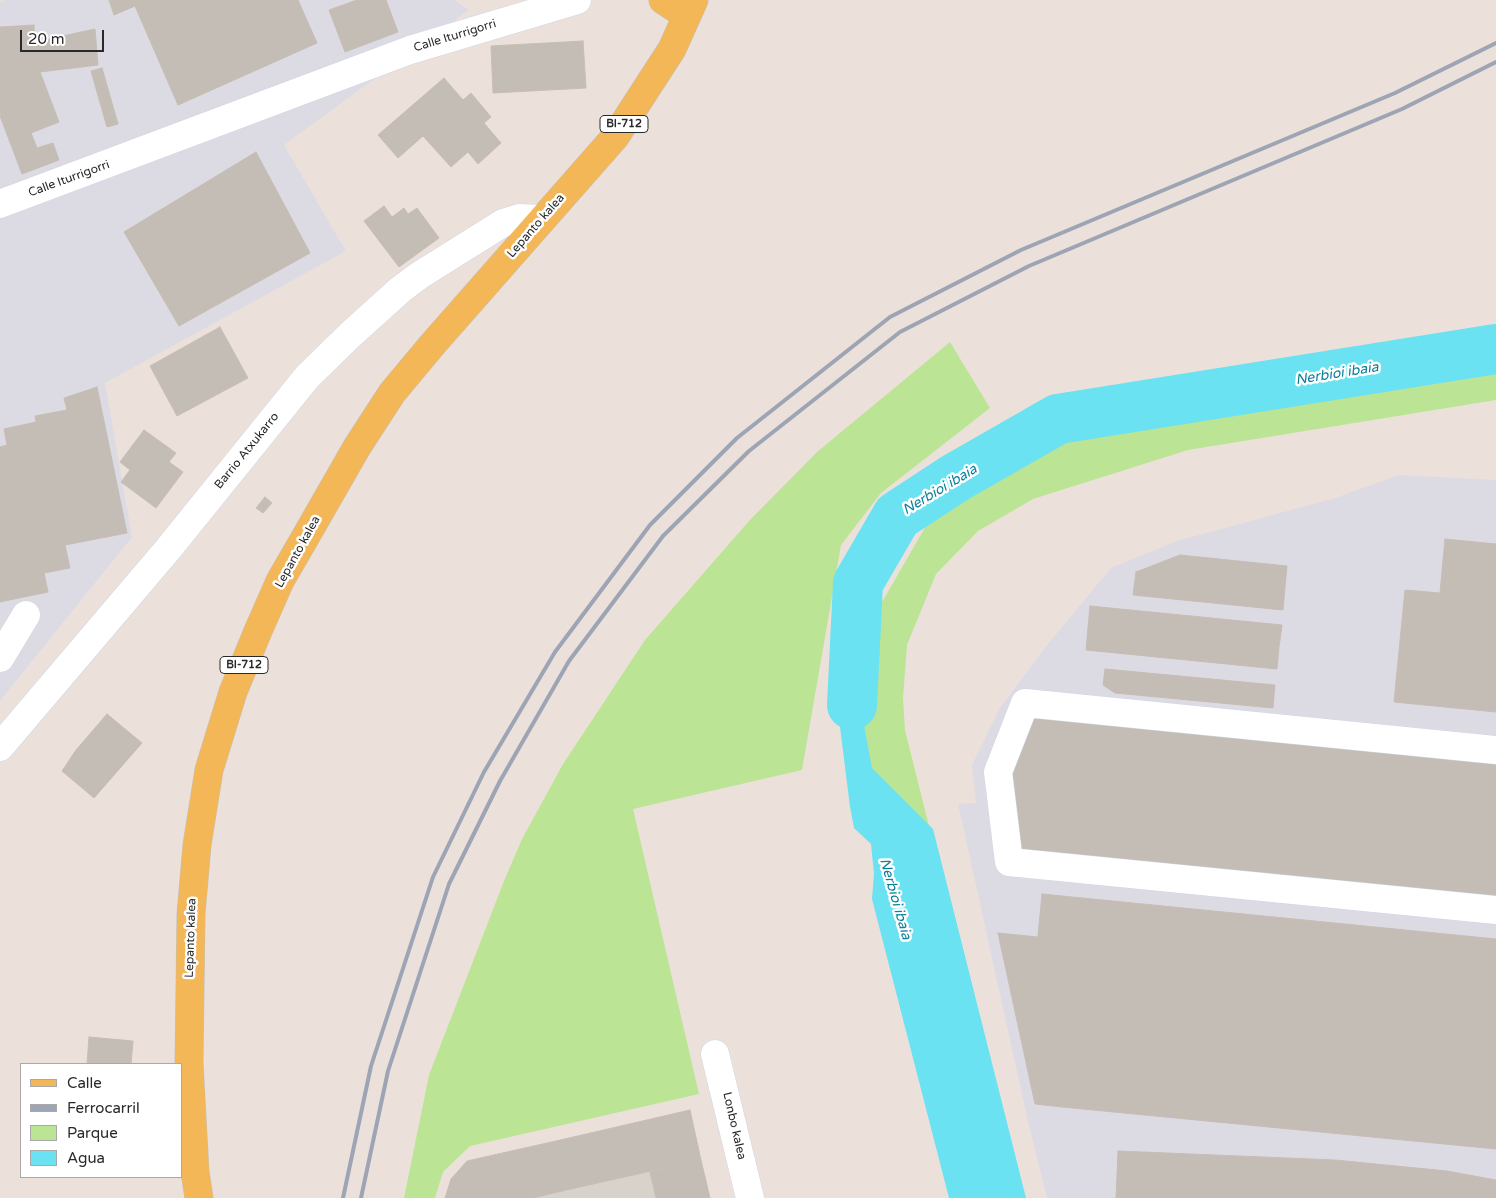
<!DOCTYPE html>
<html>
<head>
<meta charset="utf-8">
<style>
	body { margin:0 }
	#map { position:relative; width:1496px; height:1198px; overflow:hidden; background:#ece1da; font-family:"Varela Round",sans-serif }
	canvas { display:block }
	.legend { position:absolute; left:20px; top:1063px; width:162px; height:115px; box-sizing:border-box; background:#fff; border:1px solid #a9a9a9; margin:0; padding:6px 9px; list-style:none; font-size:15px; color:#292929 }
	.legend li { display:flex; align-items:center; gap:10px; height:25px }
	.legend b { width:25px; border:1px solid #a9a9a9 }
	.scale { position:absolute; left:20px; top:30px; width:84px; height:22px; box-sizing:border-box; border:2px solid #292929; border-top:0; padding-left:6px; font-size:15px; line-height:18px; white-space:nowrap; color:#292929; -webkit-text-stroke:4px #fff; paint-order:stroke }
</style>
</head>
<body>
<div id="map">
<canvas width="1496" height="1198"></canvas>
<ul class="legend">
<li><b style="height:6px;background:#f3b757"></b>Calle</li>
<li><b style="height:6px;background:#9da4b4"></b>Ferrocarril</li>
<li><b style="height:14px;background:#bce495"></b>Parque</li>
<li><b style="height:14px;background:#6ae2f1"></b>Agua</li>
</ul>
<div class="scale">20 m</div>
</div>
<script>
const context = document.querySelector('canvas').getContext('2d');
context.lineJoin = 'round';
function fill(path, color) {
  context.fillStyle = color;
  context.fill(path, 'evenodd');
}
function poly(rows) {
  const path = new Path2D();
  for (const r of rows) {
    path.moveTo(r[0], r[1]);
    for (let i = 2; i < r.length; i += 2) path.lineTo(r[i], r[i + 1]);
  }
  return path;
}
function trace(path, color, width, dash) {
  context.strokeStyle = color;
  context.lineWidth = width;
  context.lineCap = dash ? 'butt' : 'round';
  context.setLineDash(dash || []);
  context.stroke(path);
}
function write(font, color, halo, rows, align = 'center') {
  context.font = font + ' "Varela Round",sans-serif';
  context.lineWidth = 5;
  context.setLineDash([]);
  context.textBaseline = 'middle';
  context.strokeStyle = halo;
  context.fillStyle = color;
  for (const [text, x, y, turn = 0] of rows) {
    context.save();
    context.translate(x, y);
    context.rotate((+turn || 0) * Math.PI / 180);
    context.textAlign = isNaN(turn) ? turn : align;
    if (halo) context.strokeText(text, 0, 0);
    context.fillText(text, 0, 0);
    context.restore();
  }
}
fill(poly([
	[5,0,455,0,469,10,284,145,346,251,105,383,132,537,0,701,0,3],
	[1399,475,1496,480,1496,1198,1047,1198,1027,1117,958,804,976,803,972,765,1000,708,1043,650,1111,568,1177,541,1335,498]
]), '#dcdbe4');
fill(poly([
	[950,342,990,408,881,493,841,545,802,770,633,809,699,1094,470,1146,443,1172,435,1198,404,1198,429,1075,504,881,522,839,563,764,645,640,749,521,817,452],
	[1496,351,1496,400,1188,450,1033,499,978,531,936,574,907,645,903,698,905,730,965,970,859,779,874,616,942,498,1081,427]
]), '#bce495');
fill(poly([
	[650,1172,656,1198,533,1198]
]), '#d8d2cd');
fill(poly([
	[843,629,869,644,863,720,872,768,933,829,1026,1198,949,1198,872,899,874,874,871,844,854,828,850,807,839,719]
]), '#6ae2f1');
trace(poly([
	[852,705,858,583,897,516,955,478,1058,419,1496,349]
]), '#6ae2f1', 50);
const building = poly([
	[109,0,298,0,317,43,178,105,135,6,114,15,109,0],
	[357,0,386,0,398,32,345,52,329,10,357,0],
	[34,25,35,42,95,29,98,65,40,72,59,122,31,133,37,148,53,143,59,160,22,174,0,116,0,27,34,25],
	[583,41,586,88,493,93,491,46,583,41],
	[102,68,118,124,107,127,91,71,102,68],
	[444,78,463,100,471,93,491,117,484,123,501,143,478,164,468,152,451,167,423,136,398,158,378,135,444,78],
	[256,152,310,253,179,326,124,232,256,152],
	[384,206,392,217,404,208,408,214,417,208,439,238,399,267,364,221,384,206],
	[220,327,248,378,177,416,150,366,220,327],
	[97,387,127,533,65,545,70,568,44,573,48,592,0,602,0,447,7,445,4,429,36,422,35,416,67,410,64,398,97,387],
	[144,430,176,453,169,462,183,472,156,508,121,482,130,470,120,462,144,430],
	[265,497,272,503,263,513,256,508,265,497],
	[1445,539,1496,544,1496,712,1394,702,1405,590,1440,593,1445,539],
	[1180,555,1287,566,1285,587,1136,572,1180,555],
	[1136,572,1285,587,1283,610,1133,595,1136,572],
	[1090,606,1282,625,1279,647,1088,628,1090,606],
	[1088,628,1279,647,1277,669,1086,650,1088,628],
	[1105,669,1275,685,1273,708,1115,693,1103,685,1105,669],
	[107,714,142,743,94,798,62,771,76,750,107,714],
	[1033,717,1496,762,1496,897,1020,850,1011,774,1033,717],
	[1042,894,1496,939,1496,1149,1062,1107,1070,1034,1050,1032,1057,969,1035,967,1042,894],
	[998,933,1038,937,1035,967,1057,969,1050,1032,1070,1034,1062,1107,1035,1104,998,933],
	[89,1037,133,1041,131,1064,87,1064,89,1037],
	[690,1110,701,1160,567,1190,556,1141,690,1110],
	[556,1141,567,1190,533,1198,445,1198,451,1179,467,1161,556,1141],
	[1118,1151,1335,1160,1447,1171,1496,1180,1496,1198,1116,1198,1118,1151],
	[701,1160,710,1198,656,1198,650,1172,701,1160]
]);
fill(building, '#c4bdb6');
trace(building, '#c7bdb4', 1);
const minor = poly([
	[0,204,410,50,577,0],
	[0,658,26,615],
	[0,747,169,548,307,377,350,335,401,289,420,275,503,223,519,218,542,219],
	[1496,750,1025,703,998,772,1009,862,1496,910],
	[715,1054,750,1198]
]);
const major = poly([
	[663,0,686,15],
	[199,1198,195,1172,189,1063,191,914,197,845,209,770,233,692,258,631,280,581,306,536,357,447,392,393,432,345,615,137,672,49,694,0]
]);
trace(minor, '#cfd6e2', 29);
trace(major, '#c3c3c3', 29);
trace(minor, '#fff', 28);
trace(major, '#f3b757', 28);
trace(poly([
	[343,1198,371,1066,433,877,484,772,555,652,650,525,737,438,890,317,1021,250,1395,93,1496,43],
	[361,1198,388,1071,449,884,500,781,569,661,663,536,749,451,900,332,1029,266,1402,109,1496,62]
]), '#9da4b4', 4);
for (const [x, y, w] of [
	[624,124,48],
	[244,665,48]
]) {
  const box = new Path2D();
  box.roundRect(x - w / 2, y - 8.5, w, 17, 4);
  context.fillStyle = '#fff';
  context.fill(box);
  trace(box, '#292929', 1);
}
write('bold 11px', '#292929', null, [
	["BI-712",624,124],
	["BI-712",244,665]
]);
write('12px', '#292929', '#fff', [
	["Calle Iturrigorri",455,36,-17],
	["Calle Iturrigorri",69,179,-20],
	["Lepanto kalea",536,226,-49],
	["Barrio Atxukarro",247,451,-51],
	["Lepanto kalea",298,552,-61],
	["Lepanto kalea",191,938,-88],
	["Lonbo kalea",734,1126,77]
]);
write('italic 14px', '#0a809b', '#fff', [
	["Nerbioi ibaia",1337,374,-9],
	["Nerbioi ibaia",940,490,-31],
	["Nerbioi ibaia",895,899,74]
]);
</script>
</body>
</html>
